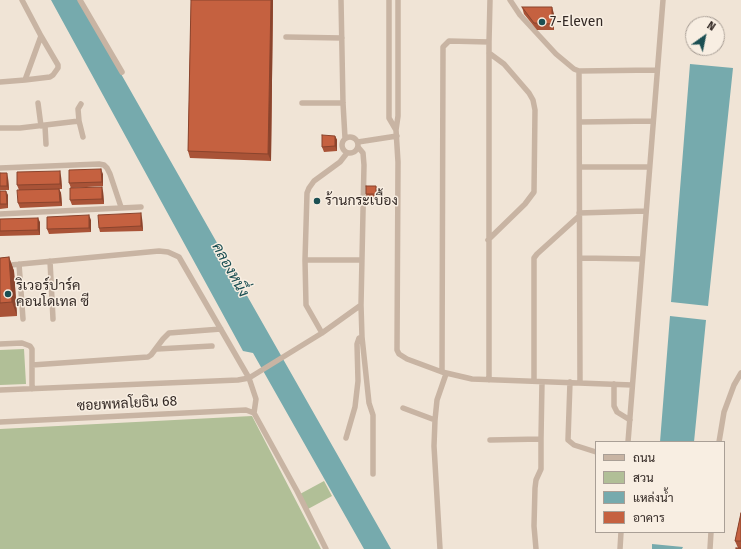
<!DOCTYPE html>
<html>
<head>
<meta charset="utf-8">
<style>
	body { margin:0 }
	#map { position:relative; width:741px; height:549px; overflow:hidden; background:#f0e4d6; font-family:"Fira Sans",Sarabun,sans-serif }
	canvas { display:block }
	.legend { position:absolute; left:595px; top:441px; width:130px; height:92px; box-sizing:border-box; background:#f8eee2; border:1px solid #a99f96; margin:0; padding:5px 7px; list-style:none; font-size:12px; color:#332925 }
	.legend li { display:flex; align-items:center; gap:8px; height:20px }
	.legend b { width:20px; border:1px solid #a99f96 }
	.north { position:absolute; left:685px; top:16px; width:40px; height:40px; box-sizing:border-box; background:#f8eee2; border:1px solid #a99f96; border-radius:50%; rotate:33deg; font-size:11px; font-weight:700; line-height:16px; text-align:center; color:#332925 }
	.north::after { content:''; display:block; margin:auto; width:14px; height:18px; background:#1b4f53; clip-path:polygon(50% 0,100% 100%,50% 72%,0 100%) }
</style>
</head>
<body>
<div id="map">
<canvas width="741" height="549"></canvas>
<ul class="legend">
<li><b style="height:5px;background:#c8b4a3"></b>ถนน</li>
<li><b style="height:11px;background:#b1bf97"></b>สวน</li>
<li><b style="height:11px;background:#76aaad"></b>แหล่งน้ำ</li>
<li><b style="height:11px;background:#c56140"></b>อาคาร</li>
</ul>
<div class="north">N</div>
</div>
<script>
const context = document.querySelector('canvas').getContext('2d');
context.lineJoin = 'round';
function fill(path, color) {
  context.fillStyle = color;
  context.fill(path, 'evenodd');
}
function poly(rows) {
  const path = new Path2D();
  for (const r of rows) {
    if (r.length === 3) {
      path.moveTo(r[0] + r[2], r[1]);
      path.arc(r[0], r[1], r[2], 0, 2 * Math.PI);
      continue;
    }
    path.moveTo(r[0], r[1]);
    for (let i = 2; i < r.length; i += 2) path.lineTo(r[i], r[i + 1]);
  }
  return path;
}
function trace(path, color, width, dash) {
  context.strokeStyle = color;
  context.lineWidth = width;
  context.lineCap = dash ? 'butt' : 'round';
  context.setLineDash(dash || []);
  context.stroke(path);
}
function write(font, color, halo, rows, align = 'center') {
  context.font = font + ' "Fira Sans",Sarabun,sans-serif';
  context.lineWidth = 3;
  context.setLineDash([]);
  context.textBaseline = 'middle';
  context.strokeStyle = halo;
  context.fillStyle = color;
  for (const [text, x, y, turn = 0] of rows) {
    context.save();
    context.translate(x, y);
    context.rotate((+turn || 0) * Math.PI / 180);
    context.textAlign = isNaN(turn) ? turn : align;
    if (halo) context.strokeText(text, 0, 0);
    context.fillText(text, 0, 0);
    context.restore();
  }
}
fill(poly([
	[24,349,26,384,0,385,0,350],
	[252,416,321,549,0,549,0,429],
	[324,481,332,496,308,509,300,494]
]), '#b1bf97');
fill(poly([
	[51,0,79,0,391,549,364,549,253,353,243,351],
	[690,64,733,68,708,306,671,302],
	[670,316,706,320,694,442,660,442],
	[652,544,683,547,682,549,652,549]
]), '#76aaad');
trace(poly([
	[80,0,122,72],
	[341,0,343,103,345,138],
	[389,0,389,118,396,130,398,162,397,350,399,354,407,359,442,372,472,379,632,385],
	[510,0,520,15,556,54,574,69,579,71,656,70],
	[286,37,342,38],
	[579,71,580,382],
	[25,80,50,77,53,75,58,68,58,65,41,36],
	[0,82,25,80,41,36,22,0],
	[38,103,41,126],
	[302,103,343,103],
	[79,121,78,109,81,104],
	[580,122,653,121],
	[45,126,46,144],
	[0,128,20,128,79,121,83,137],
	[396,130,398,116,398,0],
	[350,145,8],
	[358,142,397,136],
	[580,167,649,167],
	[0,168,99,164,104,165,107,168,110,174,121,207],
	[579,213,645,211],
	[0,214,141,207],
	[488,240,525,204,534,192,535,110,533,100,529,93,504,64,489,53],
	[580,258,642,259],
	[305,260,361,260],
	[50,261,53,319],
	[19,264,23,319],
	[0,266,159,251,168,252,179,257,249,378,256,399,254,413,297,491,326,549],
	[361,305,362,337,369,403,373,415,373,474],
	[322,333,306,305,305,260,307,193,309,188,314,181,340,162,347,153],
	[0,344,22,343,30,346,32,349,32,389],
	[157,349,212,346],
	[32,365,148,357,151,355,163,339,169,333,221,329],
	[442,372,443,47,449,41,489,42],
	[489,380,489,42,490,0],
	[534,381,534,258,537,254,579,216],
	[570,382,568,440,574,445,596,452],
	[614,384,614,406,617,412,630,420],
	[0,390,238,380,249,378,322,333,361,305,364,165,363,153,358,147],
	[403,408,435,420],
	[0,422,246,410,254,413],
	[346,438,355,407,358,381,357,344,359,338,362,337],
	[490,440,541,439,542,382],
	[628,442,663,0],
	[719,442,724,412,734,385,741,373],
	[440,549,434,446,435,420,437,400,446,374],
	[536,549,534,526,535,488,536,480,541,469,541,439],
	[620,549,621,532],
	[710,549,711,532]
]), '#c8b4a3', 5.5);
fill(poly([
	[191,0,273,0,271,161,190,158,188,151],
	[522,7,554,14,554,30,537,30,524,14],
	[335,136,337,140,337,151,324,152,322,147],
	[0,173,8,178,9,190,0,190],
	[103,174,103,186,71,188,69,183],
	[61,176,62,189,59,189,61,193,62,206,20,208,18,203,19,190,17,185],
	[377,190,377,199,367,199,366,194],
	[0,191,8,195,8,208,0,209],
	[103,191,104,204,72,205,70,200],
	[142,218,143,231,100,232,99,228],
	[0,219,40,222,40,235,0,236],
	[91,220,91,232,49,234,47,229],
	[9,257,14,271,17,316,0,317,0,258],
	[741,513,741,548,738,548,735,541]
]), '#a95337');
fill(poly([
	[271,0,273,0,271,161,268,154],
	[552,7,554,14,554,30,552,24],
	[335,136,337,140,337,151,335,146],
	[101,169,103,174,103,186,102,182],
	[60,171,61,176,62,189,60,184],
	[7,173,8,178,9,190,7,186],
	[376,186,377,190,377,199,376,194],
	[102,187,103,191,104,204,102,199],
	[59,189,61,193,62,206,60,202],
	[6,191,8,195,8,208,7,204],
	[141,213,142,218,143,231,141,226],
	[89,215,91,220,91,232,89,228],
	[38,218,40,222,40,235,38,230],
	[9,257,14,271,17,316,12,302]
]), '#8a442d');
const building = poly([
	[191,0,271,0,268,154,188,151,191,0],
	[522,7,552,7,552,24,534,23,522,7],
	[322,135,335,136,335,146,322,147,322,135],
	[101,169,102,182,69,183,69,170,101,169],
	[60,171,60,184,17,185,17,172,60,171],
	[0,173,7,173,7,186,0,186,0,173],
	[366,186,376,186,376,194,366,194,366,186],
	[102,187,102,199,70,200,70,188,102,187],
	[59,189,60,202,18,203,17,190,59,189],
	[0,191,6,191,7,204,0,204,0,191],
	[141,213,141,226,99,228,98,215,141,213],
	[89,215,89,228,47,229,47,217,89,215],
	[38,218,38,230,0,231,0,219,38,218],
	[9,257,12,302,0,303,0,258,9,257],
	[741,513,741,541,735,541,741,513],
	[736,548,741,548,741,549,736,549,736,548]
]);
fill(building, '#c56140');
trace(building, '#8a442d', 1);
for (const [x, y, r, color] of [
	[542,22,4,"#1b4f53"],
	[317,201,4,"#1b4f53"],
	[8,294,4,"#1b4f53"]
]) {
  const dot = new Path2D();
  dot.arc(x, y, r, 0, 2 * Math.PI);
  context.fillStyle = color;
  context.fill(dot);
  trace(dot, '#f8eee2', 1.5);
}
write('14px', '#332925', '#f8eee2', [
	["7-Eleven",550,22],
	["ร้านกระเบื้อง",325,201],
	["ริเวอร์ปาร์ค",16,286],
	["คอนโดเทล ซี",16,302]
], 'left');
write('14px', '#332925', '#f8eee2', [
	["ซอยพหลโยธิน 68",127,404,-3]
]);
write('italic 15px', '#1b4f53', '#f8eee2', [
	["คลองหนึ่ง",230,270,61]
]);
</script>
</body>
</html>
